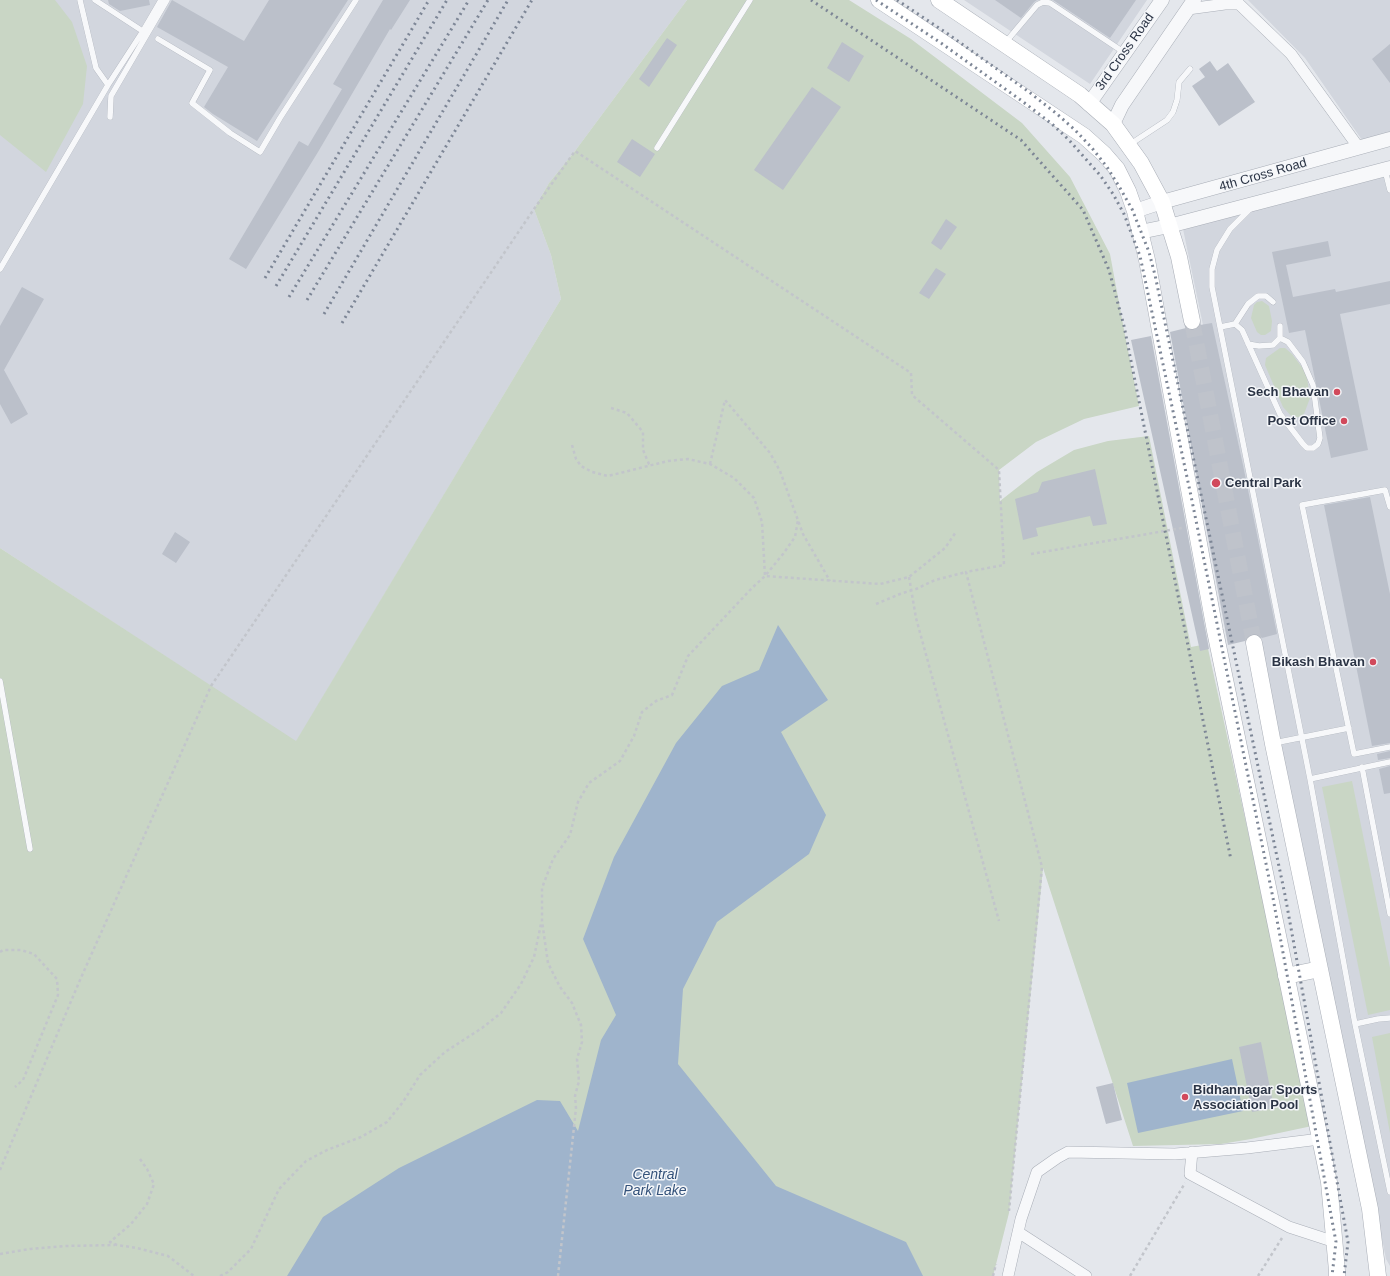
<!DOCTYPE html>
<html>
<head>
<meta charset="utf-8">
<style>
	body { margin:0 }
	canvas { display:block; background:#e4e7ec }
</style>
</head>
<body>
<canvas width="1390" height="1276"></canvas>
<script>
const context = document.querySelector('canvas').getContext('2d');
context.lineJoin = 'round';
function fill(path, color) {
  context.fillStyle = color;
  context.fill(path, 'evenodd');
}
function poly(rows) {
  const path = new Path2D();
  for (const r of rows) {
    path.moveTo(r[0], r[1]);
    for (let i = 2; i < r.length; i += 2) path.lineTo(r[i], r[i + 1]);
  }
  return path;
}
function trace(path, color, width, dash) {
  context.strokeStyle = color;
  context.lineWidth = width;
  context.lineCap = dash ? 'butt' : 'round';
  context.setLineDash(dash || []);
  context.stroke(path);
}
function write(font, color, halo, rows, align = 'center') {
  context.font = font + ' Arial,sans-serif';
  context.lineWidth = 3;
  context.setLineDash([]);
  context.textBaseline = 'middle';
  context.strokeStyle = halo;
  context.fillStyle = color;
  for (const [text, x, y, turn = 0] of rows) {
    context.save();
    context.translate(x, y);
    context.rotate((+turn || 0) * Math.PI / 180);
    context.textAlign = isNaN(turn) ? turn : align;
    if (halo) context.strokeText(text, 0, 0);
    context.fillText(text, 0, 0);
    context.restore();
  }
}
fill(poly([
	[0,0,687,0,575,151,549,183,534,209,551,255,561,299,296,742,0,548],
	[964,0,1147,0,1090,84],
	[1248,0,1390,0,1390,132,1362,140,1305,58],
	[1390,174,1390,1266,1386,1259,1348,1068,1264,661,1231,460,1183,229]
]), '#d2d6de');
fill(poly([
	[0,0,55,0,72,22,87,66,83,104,46,172,0,135],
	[687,0,849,0,911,39,1022,123,1070,177,1110,254,1125,335,1139,406,1084,419,1036,442,999,470,1000,501,1037,472,1074,450,1108,441,1149,436,1191,647,1207,644,1312,1126,1251,1139,1221,1144,1133,1146,1043,868,1009,1213,993,1276,0,1276,0,548,296,741,561,299,551,255,534,209,549,183,575,151],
	[1262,301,1269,306,1272,321,1271,331,1265,335,1261,335,1257,332,1251,318,1254,305,1257,302],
	[1280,348,1285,348,1292,354,1304,370,1307,378,1310,398,1304,414,1299,417,1293,418,1283,407,1265,365,1266,358],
	[1352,781,1390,968,1390,1010,1368,1015,1322,787],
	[1390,1033,1390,1133,1372,1037]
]), '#c9d6c5');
fill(poly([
	[778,625,828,700,781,732,826,815,809,854,717,922,683,989,678,1064,776,1186,906,1242,923,1276,287,1276,323,1217,399,1168,537,1100,560,1101,578,1131,601,1040,616,1015,583,939,614,857,676,743,722,686,759,670],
	[1232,1059,1243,1111,1138,1133,1127,1083]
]), '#9fb4cc');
fill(poly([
	[108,0,149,0,150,5,120,11,109,4],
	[172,0,244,41,269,0,348,0,257,141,213,114,204,107,228,67,157,27],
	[383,0,410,0,391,30,390,29,318,152,246,269,229,259,299,141,308,146,342,89,333,84],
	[995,0,1037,0,1034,2,1021,18],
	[1053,0,1136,0,1110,38],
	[667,38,677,45,649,87,639,79],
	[842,42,864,56,849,82,827,68],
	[1390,44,1390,83,1372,59],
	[1210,61,1217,71,1228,63,1255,102,1219,126,1192,86,1205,77,1199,69],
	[812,87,841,107,783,190,754,170],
	[632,139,655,154,640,177,617,162],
	[946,219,957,227,941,250,931,243],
	[1328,241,1331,256,1286,265,1293,297,1335,289,1336,292,1390,281,1390,304,1340,314,1368,450,1331,458,1305,330,1289,333,1272,252],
	[936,268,946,274,929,299,919,293],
	[22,287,44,299,4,370,28,414,11,424,0,404,0,326],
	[1212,323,1243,465,1277,634,1262,638,1258,634,1252,634,1248,636,1245,641,1228,645,1170,332,1186,328,1189,330,1194,330,1200,325],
	[1151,336,1209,649,1200,651,1131,340],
	[1095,469,1107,524,1093,526,1090,516,1036,528,1038,536,1023,540,1015,499,1038,492,1042,482],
	[1370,497,1390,594,1390,743,1372,746,1324,505],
	[175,532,190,542,176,563,162,554],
	[1390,751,1390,758,1378,760,1377,754],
	[1390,766,1390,793,1384,794,1379,769],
	[1261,1042,1274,1108,1252,1112,1239,1047],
	[1113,1083,1122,1120,1106,1124,1096,1087]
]), '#bbc0ca');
trace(poly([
	[1192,321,1254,643]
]), '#bfc3cb', 16, [16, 8]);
const service = poly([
	[80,0,96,68,108,85],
	[95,0,144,32],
	[158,39,210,70,192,103,230,133,260,152,280,118,356,0],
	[1005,43,1037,5,1043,2,1050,3,1125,53],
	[110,117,111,96,167,0],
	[1129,145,1167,120,1173,112,1177,100,1179,82,1190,69],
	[657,148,750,0],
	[1385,170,1390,190],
	[1250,209,1230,229,1217,250,1212,269,1212,287,1310,779,1355,1024,1390,1192],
	[0,269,108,85,143,31,161,0],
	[1235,324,1248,304,1258,296,1266,296,1273,302],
	[1220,327,1235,324,1242,330,1280,414,1303,444,1307,448,1313,448,1318,444,1320,438,1313,385,1303,362,1288,342,1280,338,1280,326],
	[1248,344,1259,346,1273,345,1280,338],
	[1390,507,1385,490,1302,505,1354,754,1390,747],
	[0,681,30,849],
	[1274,743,1349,728],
	[1362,767,1390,914],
	[1310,779,1390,762],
	[1355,1024,1378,1019,1390,1018]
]);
const minor = poly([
	[1237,0,1239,4,1291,54,1359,148],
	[1188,9,1225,4,1239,4],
	[1192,1152,1190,1174,1289,1227,1335,1242],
	[1018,1232,1086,1276],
	[1008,1276,1021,1219,1037,1172,1057,1158,1068,1152,1175,1154,1247,1148,1320,1139]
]);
const tertiary = poly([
	[1089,104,1162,0],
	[1113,124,1122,105,1194,0],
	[1135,211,1162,202,1390,139],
	[1140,232,1169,226,1390,168]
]);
const secondary = poly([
	[879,0,1084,136,1104,154,1117,169,1128,191,1135,211,1147,260,1215,631,1329,1182,1337,1271,1337,1276],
	[939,0,1080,95,1113,124,1141,163,1162,202,1179,257,1192,321],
	[1254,643,1273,744,1370,1209,1378,1276],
	[1286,976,1320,969]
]);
trace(service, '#a9aeb7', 6);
trace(minor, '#a9aeb7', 12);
trace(tertiary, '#a9aeb7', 15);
trace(secondary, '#a9aeb7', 17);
trace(poly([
	[611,408,627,413,643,432,643,450,649,464,651,464],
	[572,445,576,459,581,466,592,472,608,476,668,461,688,459,710,464,734,478,754,498,762,522,765,576,880,584,909,577,945,548,956,532],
	[710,464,725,400,770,453,780,471,803,534,830,581],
	[1031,554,1182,528],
	[909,577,916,618,999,921],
	[876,604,900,594,916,589,935,580,966,572],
	[0,952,3,950,21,950,34,954,57,979,58,995,23,1080,15,1087],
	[140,1159,147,1169,154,1184,147,1204,131,1224,110,1242,117,1245,137,1248,168,1256,194,1276],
	[0,1170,80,980,211,686,534,209,575,151,911,373,912,395,999,470,1004,565,966,572,1042,867,1009,1211],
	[0,1254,30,1249,65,1246,115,1245],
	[220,1276,228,1272,251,1249,279,1189,306,1161,327,1150,361,1137,387,1122,403,1102,420,1075,445,1052,482,1028,501,1013,521,984,534,957,541,924],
	[558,1276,576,1108,575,1096,579,1081,577,1059,582,1042,581,1025,572,1003,560,987,548,963,542,921,542,888,553,859,570,835,578,802,589,783,620,761,634,736,642,712,656,701,672,695,688,656,752,588,765,576,783,554,795,537,798,520],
	[993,1276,996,1264],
	[1130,1276,1185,1183],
	[1258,1276,1282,1238]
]), '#c2c5cb', 2.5, [3, 3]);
trace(service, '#f7f8fa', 5.5);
trace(minor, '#f7f8fa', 11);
trace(tertiary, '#f7f8fa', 14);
trace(secondary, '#fff', 16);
trace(poly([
	[811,0,1021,140,1083,210,1109,270,1124,326,1231,860],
	[876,0,941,43,1022,101,1052,124,1069,140,1100,175,1113,194,1124,214,1140,256,1191,496,1273,898,1336,1242,1332,1276],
	[897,0,948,34,1029,92,1057,114,1075,130,1092,148,1107,167,1120,188,1132,209,1149,252,1155,275,1285,895,1348,1242,1344,1276],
	[265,278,429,0],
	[276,286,447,0],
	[289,297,469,0],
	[307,300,488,0],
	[324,314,508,0],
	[342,323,532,0]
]), '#7d8696', 3, [2, 4]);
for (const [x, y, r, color] of [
	[1337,392,4,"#d1495b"],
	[1344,421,4,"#d1495b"],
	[1216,483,5,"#d1495b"],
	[1373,662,4,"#d1495b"],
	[1185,1097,4,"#d1495b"]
]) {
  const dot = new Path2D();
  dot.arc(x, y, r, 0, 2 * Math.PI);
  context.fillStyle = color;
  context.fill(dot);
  trace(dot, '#f4f6f9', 1.5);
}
write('13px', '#2b3445', '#f4f6f9', [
	["3rd Cross Road",1125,52,-55],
	["4th Cross Road",1263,175,-16]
]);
write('bold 13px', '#2b3445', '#f4f6f9', [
	["Sech Bhavan",1329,392],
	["Post Office",1336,421],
	["Central Park",1225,483,"left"],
	["Bikash Bhavan",1365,662],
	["Bidhannagar Sports",1193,1090,"left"],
	["Association Pool",1193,1105,"left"]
], 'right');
write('italic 14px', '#34527a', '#f4f6f9', [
	["Central",655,1175],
	["Park Lake",655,1191]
]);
</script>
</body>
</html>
